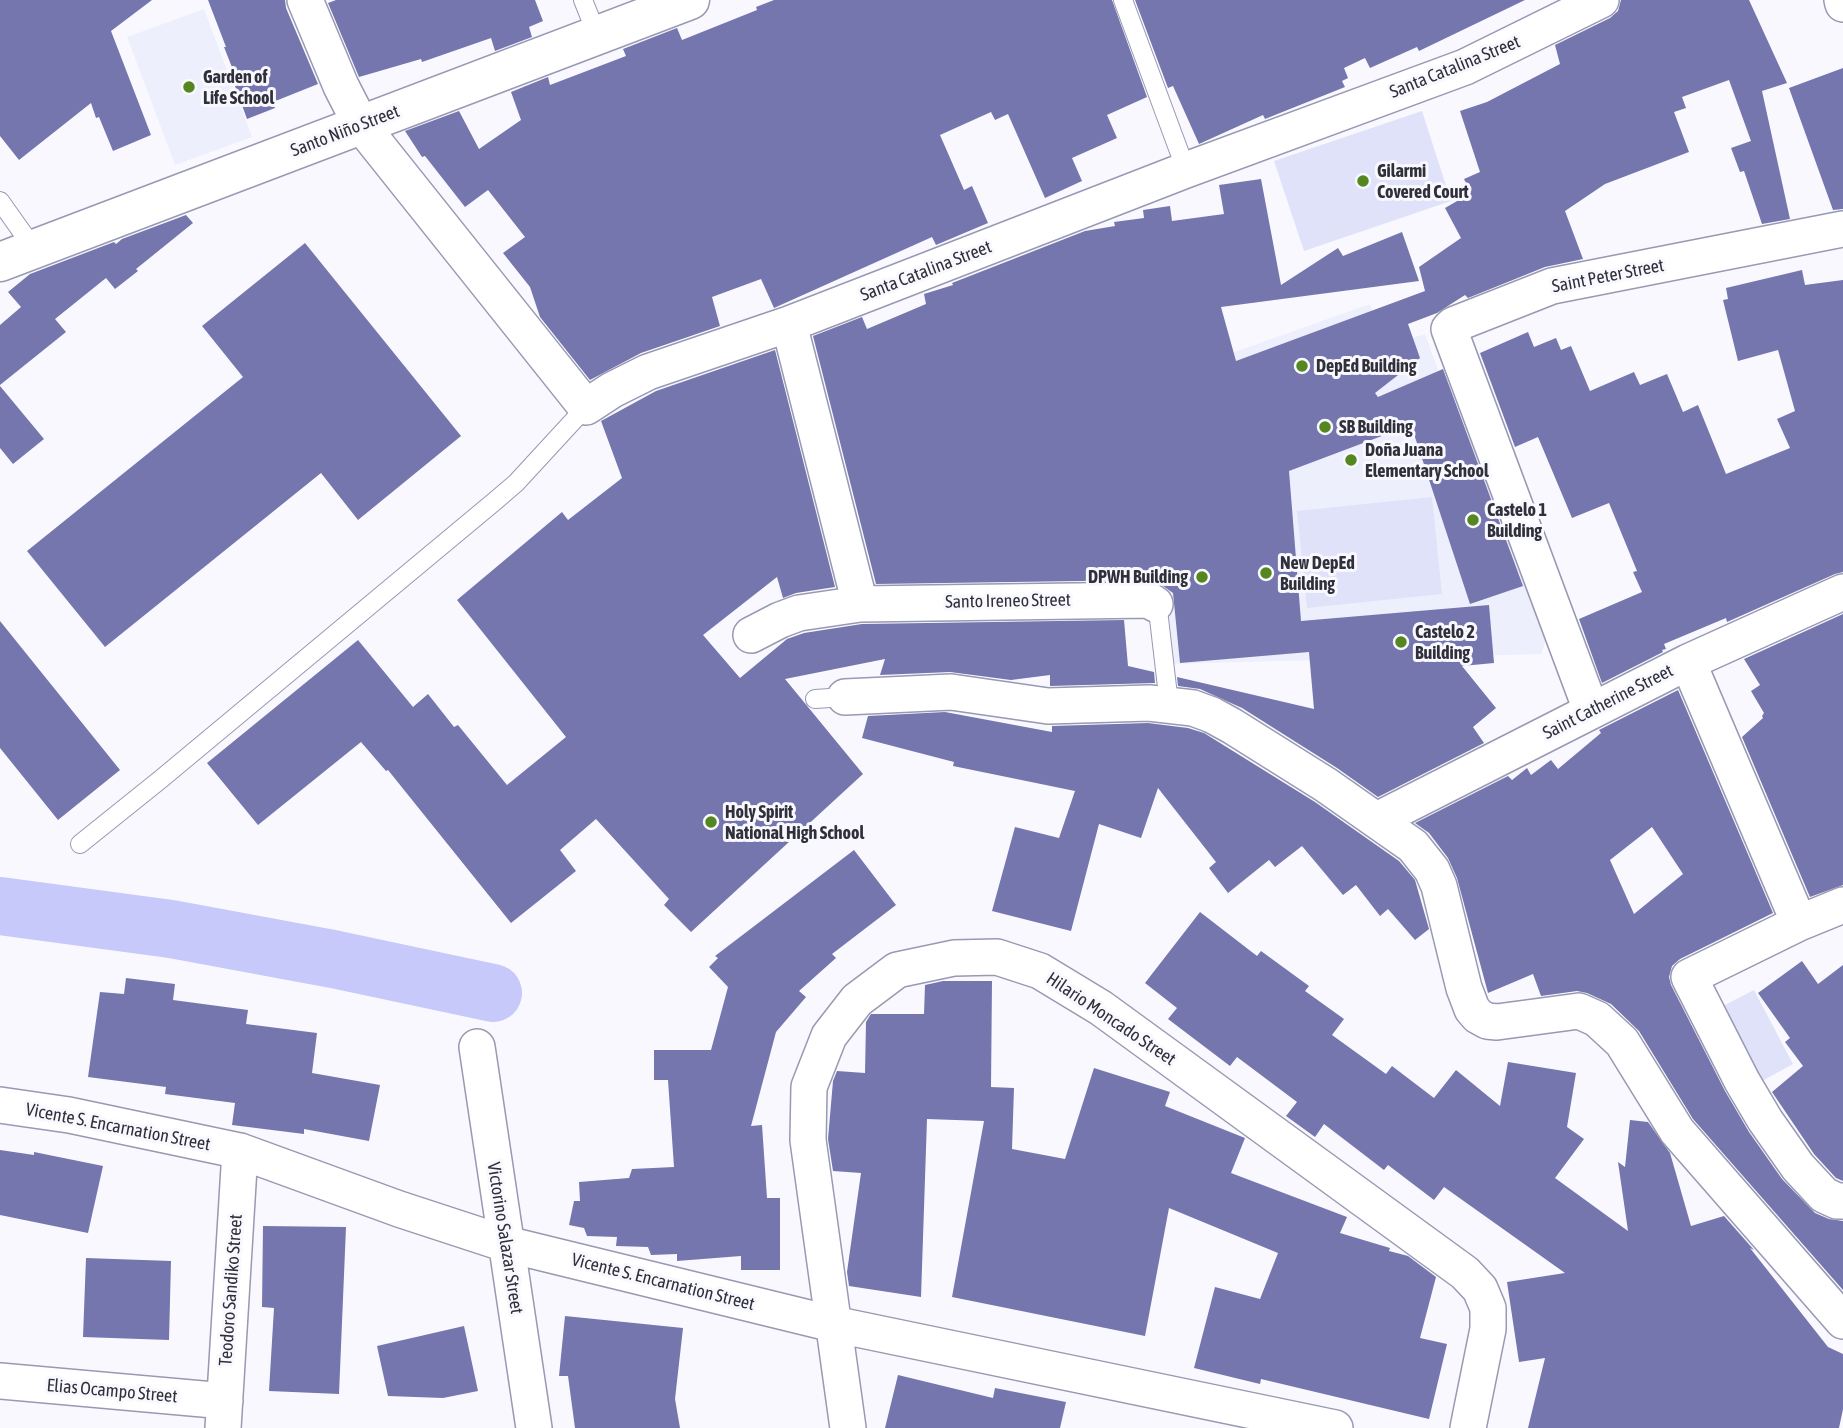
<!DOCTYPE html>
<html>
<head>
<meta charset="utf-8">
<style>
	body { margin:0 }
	canvas { display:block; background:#f8f8fe }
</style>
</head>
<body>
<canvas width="1843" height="1428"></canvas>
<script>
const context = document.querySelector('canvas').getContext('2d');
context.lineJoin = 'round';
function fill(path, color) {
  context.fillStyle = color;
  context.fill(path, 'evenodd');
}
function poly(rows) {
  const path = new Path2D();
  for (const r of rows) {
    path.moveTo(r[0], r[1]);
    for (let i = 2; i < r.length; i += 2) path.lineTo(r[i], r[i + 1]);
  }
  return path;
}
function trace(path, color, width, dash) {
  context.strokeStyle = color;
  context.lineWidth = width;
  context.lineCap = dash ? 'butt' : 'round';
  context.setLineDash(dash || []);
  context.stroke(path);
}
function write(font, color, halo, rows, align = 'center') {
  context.font = font + ' "Asap Condensed",sans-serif';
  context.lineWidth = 6;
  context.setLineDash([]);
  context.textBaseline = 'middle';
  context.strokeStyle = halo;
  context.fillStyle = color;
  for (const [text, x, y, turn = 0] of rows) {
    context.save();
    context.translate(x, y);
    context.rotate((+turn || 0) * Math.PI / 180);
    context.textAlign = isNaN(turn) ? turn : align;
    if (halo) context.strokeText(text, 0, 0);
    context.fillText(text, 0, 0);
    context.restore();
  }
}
fill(poly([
	[204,9,252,137,175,165,127,37],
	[1370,304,1386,346,1425,334,1456,420,1473,415,1554,618,1541,654,1170,664,1159,504,1215,359]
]), '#eeeffd');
fill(poly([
	[1422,111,1451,201,1304,251,1274,161],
	[1432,497,1442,594,1307,608,1297,511],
	[1754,990,1793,1064,1762,1081,1723,1006]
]), '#e0e2fa');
trace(poly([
	[0,906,171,929,333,959,493,993]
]), '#c6c9fa', 58);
fill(poly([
	[0,0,152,0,111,31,151,135,113,151,99,117,96,118,91,103,19,160,0,136],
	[208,0,285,0,286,8,318,84,273,102,275,108,247,119,235,86,239,85,224,47,226,47],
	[336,0,535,0,543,21,529,27,532,37,495,51,491,38,422,62,421,59,359,77,328,3],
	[774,0,1112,0,1147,97,1107,115,1117,138,1072,158,1082,181,1045,198,1008,114,995,120,991,112,940,135,964,190,972,186,988,223,936,245,932,237,774,308,761,279,712,297,720,326,641,353,590,380,540,317,530,287,503,253,525,237,488,190,465,207,425,156,422,157,405,131,459,111,479,149,521,120,511,92,548,77,550,85,626,56,623,49,677,28,682,40,757,10,756,7],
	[1135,0,1525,0,1419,51,1417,47,1370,68,1365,58,1344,68,1348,78,1342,81,1345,87,1265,119,1263,115,1199,144,1173,86,1168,88],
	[1621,0,1749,0,1787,83,1762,91,1790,219,1762,224,1744,171,1740,172,1731,148,1751,141,1729,80,1682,97,1686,108,1674,112,1689,152,1605,184,1565,211,1583,259,1545,267,1468,298,1465,295,1437,313,1408,324,1420,358,1375,393,1378,397,1443,369,1523,586,1470,604,1411,425,1289,471,1301,621,1489,605,1494,663,1462,666,1496,708,1473,727,1484,743,1378,797,1337,768,1242,708,1200,689,1178,686,1177,677,1314,709,1309,652,1180,663,1173,593,1159,583,1149,580,876,584,813,336,862,317,867,329,926,304,924,294,953,285,952,283,1085,231,1115,226,1114,222,1144,218,1143,210,1170,206,1172,221,1224,214,1219,185,1261,179,1281,285,1338,248,1343,256,1402,232,1419,281,1221,307,1236,361,1425,291,1419,267,1461,238,1445,208,1471,193,1464,179,1480,172,1460,111,1487,102,1560,64,1555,45,1610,18,1618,11],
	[1843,68,1843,209,1833,210,1789,88],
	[186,215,193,223,136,269,138,271,115,289,106,278,55,319,66,332,0,385,0,325,21,307,8,292,30,274,114,242,116,244,122,239],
	[305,243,461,436,358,520,321,473,105,647,27,551,243,377,202,326],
	[1802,270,1805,285,1843,280,1843,572,1835,574,1727,622,1726,618,1664,644,1666,649,1662,650,1663,652,1602,683,1579,619,1642,592,1633,572,1637,571,1609,503,1572,518,1538,437,1515,447,1480,353,1528,332,1534,347,1556,338,1561,350,1571,346,1590,391,1634,372,1640,385,1667,374,1683,412,1698,405,1726,474,1790,448,1777,419,1795,411,1778,350,1738,361,1723,300,1728,299,1726,288],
	[775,350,835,587,796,593,783,598,777,577,703,635,740,678,787,639,804,633,862,624,1124,620,1128,666,1154,672,1155,683,1050,686,1050,675,1011,680,950,672,880,675,885,659,785,679,863,774,691,932,664,905,669,899,596,819,560,850,576,871,511,923,388,770,386,771,361,742,258,825,207,763,358,640,413,707,428,694,454,727,458,725,507,785,566,737,457,600,562,512,568,520,622,478,601,421,656,391],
	[0,386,44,439,13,464,0,448],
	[1843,614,1843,885,1810,897,1742,737,1763,718,1762,716,1764,713,1751,691,1760,685,1744,659],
	[0,621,120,770,58,820,0,748],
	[1678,690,1773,913,1680,959,1672,966,1669,977,1671,985,1725,1091,1749,1132,1782,1179,1815,1213,1829,1219,1843,1221,1843,1290,1693,1119,1639,1031,1611,1004,1587,993,1577,991,1541,996,1533,974,1488,993,1457,878,1448,858,1429,833,1415,823,1508,776,1512,780,1527,768,1531,775,1551,760,1558,769,1601,733,1599,730],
	[1652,827,1683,874,1634,914,1610,860],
	[945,712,1052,732,1052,726,1148,723,1188,728,1204,733,1315,802,1399,861,1415,880,1429,929,1415,940,1388,909,1380,916,1356,885,1343,895,1302,846,1275,867,1269,860,1228,893,1209,868,1216,862,1158,788,1141,838,1099,824,1071,931,992,911,1015,827,1059,838,1075,791,953,766,954,762,862,738,868,716],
	[854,850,896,905,832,954,836,958,799,991,806,997,776,1032,751,1126,762,1125,767,1198,780,1198,780,1270,741,1270,741,1256,677,1261,677,1254,651,1255,648,1247,616,1246,617,1237,587,1236,584,1228,569,1225,574,1201,580,1201,579,1182,629,1178,632,1169,674,1167,668,1080,654,1080,654,1050,711,1050,728,987,709,967,718,958,715,956],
	[1200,912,1257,956,1261,951,1309,986,1305,991,1344,1019,1332,1035,1386,1074,1392,1066,1434,1098,1456,1070,1500,1106,1508,1062,1576,1073,1567,1127,1584,1139,1555,1178,1628,1231,1618,1162,1625,1167,1630,1120,1648,1122,1670,1153,1691,1226,1724,1216,1754,1250,1750,1248,1828,1347,1843,1354,1843,1409,1839,1428,1528,1428,1545,1358,1519,1362,1507,1282,1565,1273,1444,1187,1434,1200,1388,1165,1384,1170,1324,1124,1315,1137,1286,1116,1297,1102,1237,1057,1230,1066,1168,1019,1177,1008,1145,983],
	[1802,961,1818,984,1843,965,1843,1181,1836,1178,1814,1154,1772,1092,1803,1066,1785,1042,1790,1038,1758,993],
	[126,978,175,984,173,1000,248,1010,246,1024,317,1033,312,1073,380,1085,369,1141,304,1129,304,1134,232,1125,235,1103,165,1094,166,1087,88,1077,100,992,124,994],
	[943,981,992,981,991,1087,1014,1088,1012,1149,1065,1159,1094,1068,1170,1092,1165,1106,1245,1138,1231,1173,1347,1217,1340,1233,1390,1248,1389,1251,1408,1256,1436,1277,1420,1338,1447,1344,1429,1419,1261,1379,1260,1384,1194,1368,1215,1287,1260,1299,1278,1253,1169,1208,1145,1336,952,1297,984,1121,927,1119,921,1297,849,1286,847,1272,861,1173,833,1171,828,1139,833,1081,837,1071,865,1073,866,1022,871,1014,924,1014,925,985],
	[0,1150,34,1155,34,1152,103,1166,88,1233,0,1215],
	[263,1226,346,1227,339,1394,269,1391,274,1308,262,1307],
	[86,1258,171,1261,169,1340,83,1337],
	[565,1316,683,1328,675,1399,680,1428,575,1428,568,1376,559,1376],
	[464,1326,478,1391,443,1398,388,1396,377,1346],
	[898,1375,993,1398,995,1388,1066,1402,1060,1428,885,1428]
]), '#7576ae');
const lane = poly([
	[583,0,597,35],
	[1123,0,1186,170],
	[0,201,34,249],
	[1155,604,1158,610,1169,704],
	[815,699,845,697],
	[80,844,161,779,495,501,516,483,586,407]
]);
const street = poly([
	[305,0,341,86,361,125,586,407,612,390,648,372,789,324,1186,170,1465,67,1601,0],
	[1842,0,1843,4],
	[789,324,860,604],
	[751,635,780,620,799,613,860,604,1149,600,1155,604],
	[1688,662,1799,923],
	[845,697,951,692,1048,706,1149,703,1193,708,1212,715,1232,726,1326,785,1413,846,1432,870,1439,886,1464,988,1472,1009,1478,1016,1487,1021,1497,1022,1579,1011,1597,1019,1622,1042,1677,1131,1843,1321],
	[1591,710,1449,329,1453,325,1552,286,1843,229],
	[1377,820,1688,662,1843,592],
	[1843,905,1799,923,1689,977,1742,1081,1765,1120,1798,1167,1824,1195,1837,1201,1843,1201],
	[477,1047,534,1428],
	[0,1105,69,1115,240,1151,399,1209,506,1244,833,1324,1335,1428],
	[0,1381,225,1401],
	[223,1428,240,1151],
	[848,1428,808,1140,809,1087,829,1036,857,1000,897,970,954,958,997,957,1040,971,1101,1008,1465,1273,1480,1289,1488,1308,1488,1329,1468,1428]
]);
const secondary = poly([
	[0,262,690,0]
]);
trace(lane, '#9899b2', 20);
trace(street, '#9899b2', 38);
trace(secondary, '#9899b2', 41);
trace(lane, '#fff', 18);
trace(street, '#fff', 35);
trace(secondary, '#fff', 38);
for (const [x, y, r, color] of [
	[189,87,7,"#54871f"],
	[1363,181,7,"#54871f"],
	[1302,366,7,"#54871f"],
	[1325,427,7,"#54871f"],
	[1351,460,7,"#54871f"],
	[1473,520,7,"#54871f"],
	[1266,573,7,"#54871f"],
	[1202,577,7,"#54871f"],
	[1401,642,7,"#54871f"],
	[711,822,7,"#54871f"]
]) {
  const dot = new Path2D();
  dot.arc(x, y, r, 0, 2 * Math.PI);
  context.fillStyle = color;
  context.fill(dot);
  trace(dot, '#f8f8fe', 2.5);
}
write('18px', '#30303b', '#f8f8fe', [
	["Santa Catalina Street",1455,67,-22],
	["Santo Niño Street",345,131,-21],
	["Santa Catalina Street",926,271,-21],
	["Saint Peter Street",1608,276,-11],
	["Santo Ireneo Street",1008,601,-1],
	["Saint Catherine Street",1608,702,-27],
	["Hilario Moncado Street",1111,1019,34],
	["Vicente S. Encarnation Street",118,1127,11],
	["Victorino Salazar Street",505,1238,81],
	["Vicente S. Encarnation Street",663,1282,14],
	["Teodoro Sandiko Street",231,1290,-86],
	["Elias Ocampo Street",112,1391,5]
]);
write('bold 18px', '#30303b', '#f8f8fe', [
	["Garden of",203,77],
	["Life School",203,98],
	["Gilarmi",1377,171],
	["Covered Court",1377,192],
	["DepEd Building",1316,366],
	["SB Building",1339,427],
	["Doña Juana",1365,450],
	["Elementary School",1365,471],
	["Castelo 1",1487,510],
	["Building",1487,531],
	["New DepEd",1280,563],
	["Building",1280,584],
	["DPWH Building",1188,577,"right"],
	["Castelo 2",1415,632],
	["Building",1415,653],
	["Holy Spirit",725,812],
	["National High School",725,833]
], 'left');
</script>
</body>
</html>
